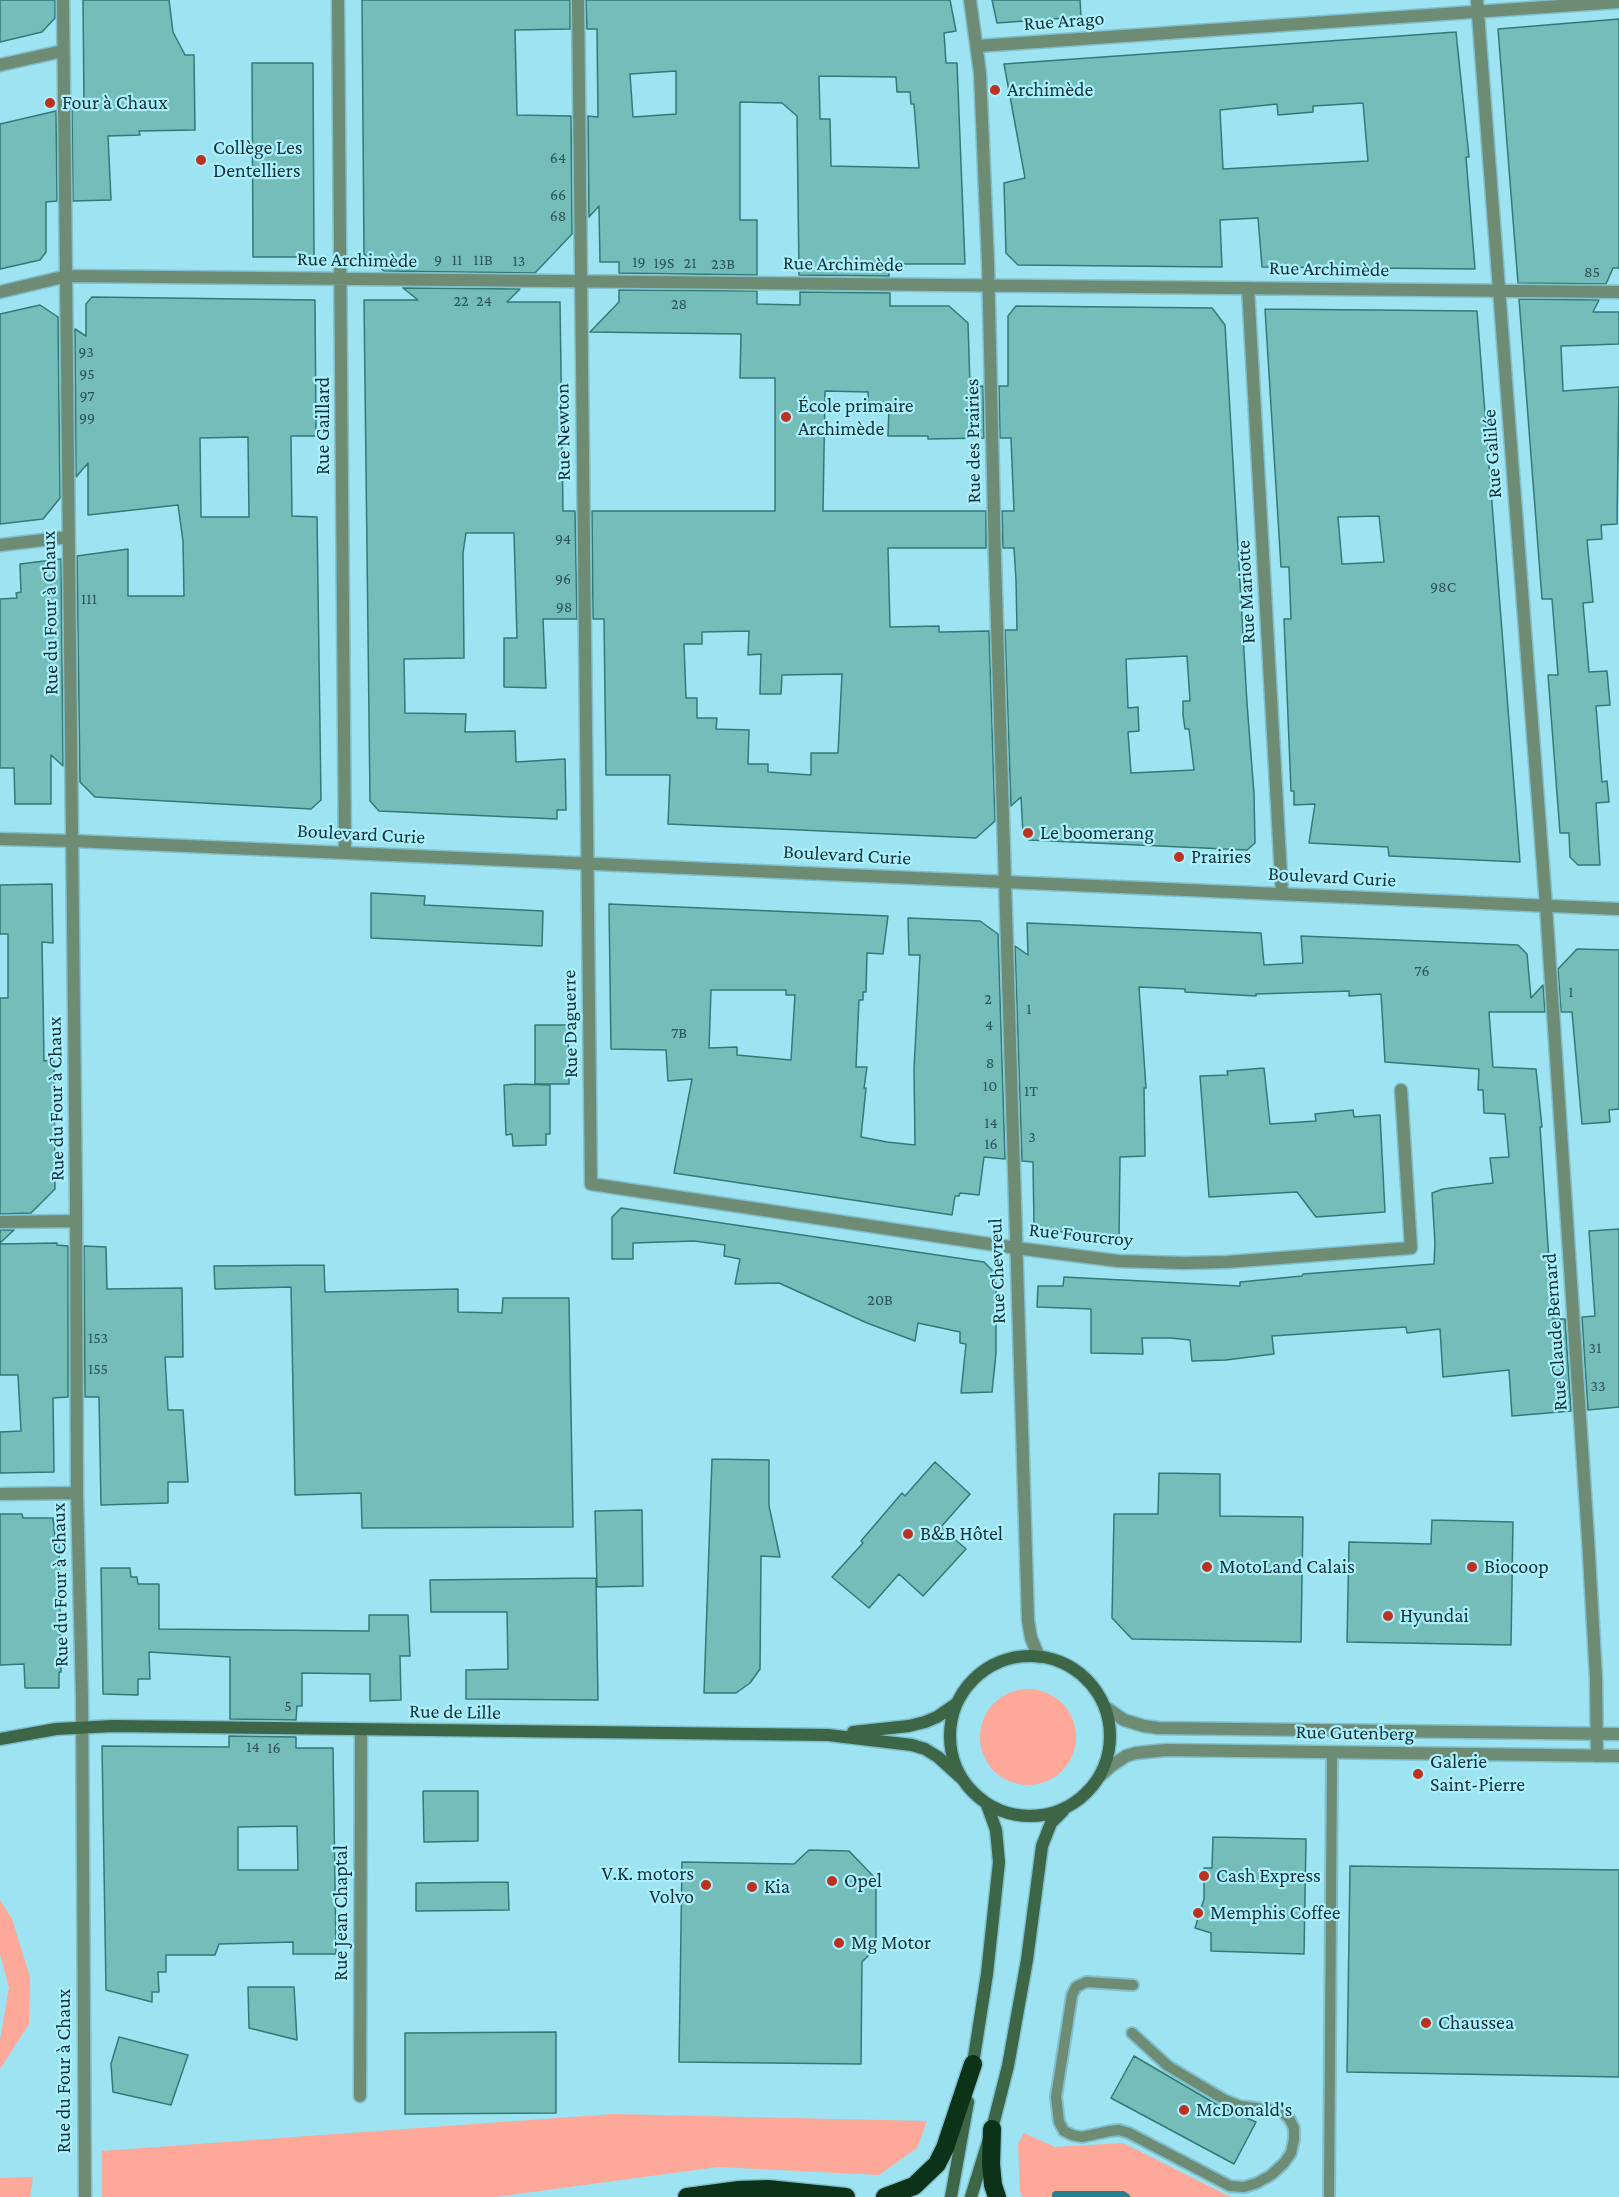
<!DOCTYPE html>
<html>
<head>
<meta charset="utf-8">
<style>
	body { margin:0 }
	canvas { display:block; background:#9de3f1 }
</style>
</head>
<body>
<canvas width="1619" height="2197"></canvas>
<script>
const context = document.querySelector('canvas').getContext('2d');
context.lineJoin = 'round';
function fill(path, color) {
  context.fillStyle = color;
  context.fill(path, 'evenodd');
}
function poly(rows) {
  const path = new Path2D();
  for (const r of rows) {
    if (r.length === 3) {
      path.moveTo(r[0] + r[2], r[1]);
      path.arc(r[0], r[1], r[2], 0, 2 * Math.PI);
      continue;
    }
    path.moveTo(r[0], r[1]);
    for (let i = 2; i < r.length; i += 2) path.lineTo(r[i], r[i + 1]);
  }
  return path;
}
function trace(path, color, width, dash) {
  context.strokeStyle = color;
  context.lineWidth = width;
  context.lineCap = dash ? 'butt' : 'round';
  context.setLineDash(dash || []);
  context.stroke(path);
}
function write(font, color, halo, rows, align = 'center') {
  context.font = font + ' "Crimson Pro",serif';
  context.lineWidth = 4.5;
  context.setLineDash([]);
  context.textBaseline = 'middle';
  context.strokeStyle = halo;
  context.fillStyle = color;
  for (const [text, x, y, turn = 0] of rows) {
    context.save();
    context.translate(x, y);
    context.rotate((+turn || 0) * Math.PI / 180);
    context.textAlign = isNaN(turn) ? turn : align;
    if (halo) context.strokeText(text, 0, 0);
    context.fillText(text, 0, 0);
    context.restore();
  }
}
fill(poly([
	[1028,1737,48],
	[0,1900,12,1919,30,1977,29,2024,0,2069,0,2040,9,1988,0,1954],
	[613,2114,927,2121,917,2148,879,2175,718,2167,495,2197,102,2197,102,2151],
	[1024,2133,1055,2147,1123,2143,1231,2197,1023,2197,1020,2192,1018,2144],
	[33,2177,30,2197,0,2197,0,2178]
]), '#fda899');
trace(poly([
	[1056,2195,1123,2195,1126,2197]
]), '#258190', 8);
const building = poly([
	[0,0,55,0,55,18,42,32,0,42,0,0],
	[83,0,169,0,173,32,185,55,194,55,195,130,139,131,140,135,108,136,111,200,73,201,72,107,84,104,83,0],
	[362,0,570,0,570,29,515,30,517,115,571,116,572,234,535,273,384,271,364,254,362,0],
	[586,0,950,0,956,31,944,33,946,63,957,63,965,264,889,264,889,276,799,275,797,116,782,103,740,102,740,220,757,220,757,275,619,273,619,262,600,262,599,206,589,217,588,116,598,117,597,29,587,29,586,0],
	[676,71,676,114,633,117,630,74,676,71],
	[819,76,896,77,897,92,910,92,911,104,914,104,919,168,831,166,830,119,820,119,819,76],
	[992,0,1080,0,1081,17,997,23,992,0],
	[1619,19,1619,268,1613,268,1606,284,1518,283,1498,29,1619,19],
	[1456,32,1469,157,1466,157,1475,269,1262,267,1258,218,1220,220,1222,267,1018,265,1006,253,1004,183,1025,178,1004,64,1456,32],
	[1363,103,1368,161,1223,169,1220,110,1277,104,1278,115,1313,112,1313,106,1363,103],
	[252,63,313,63,314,257,253,257,252,63],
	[56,111,57,201,46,202,46,252,40,260,0,269,0,124,56,111],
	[403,288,520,289,507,302,560,302,563,511,575,511,577,619,543,619,546,688,504,687,504,638,517,638,514,533,466,533,463,553,464,658,404,659,405,713,466,714,465,732,515,731,516,762,565,759,566,810,557,810,557,819,379,811,370,801,364,300,418,300,403,288],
	[619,290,757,291,757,304,800,305,800,292,890,293,890,306,949,306,968,323,970,387,983,386,984,438,928,439,928,436,888,436,889,408,869,409,868,392,825,391,823,511,986,511,986,548,888,548,890,627,939,626,939,632,943,632,989,631,995,821,976,838,668,824,670,775,606,775,604,619,593,619,592,511,775,511,775,378,740,378,741,334,590,332,619,302,619,290],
	[749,631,748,655,761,654,760,694,781,694,782,675,842,674,838,753,811,753,811,775,768,772,768,764,748,764,749,730,716,729,717,718,697,718,697,698,686,698,684,644,702,644,702,632,749,631],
	[92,297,315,300,316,436,291,436,292,516,317,517,321,800,311,809,95,797,80,782,77,556,128,549,128,596,184,596,183,541,178,505,88,515,88,463,76,477,75,329,86,336,86,304,92,297],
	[248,437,249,517,201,517,200,438,248,437],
	[1519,299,1599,300,1593,312,1619,312,1619,344,1561,346,1563,391,1619,387,1617,524,1601,525,1602,539,1587,540,1593,602,1583,603,1589,672,1607,671,1610,705,1596,706,1602,782,1607,781,1609,802,1596,803,1600,865,1578,865,1570,857,1569,833,1560,833,1548,675,1558,675,1552,599,1542,599,1519,299],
	[40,305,58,317,60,498,43,519,0,524,0,314,40,305],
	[1016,306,1212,308,1225,325,1247,703,1254,794,1255,843,1247,850,1029,840,1023,834,1021,797,1011,806,1005,630,1017,630,1016,580,1014,548,1003,548,1002,511,1014,511,1011,438,1000,438,999,386,1008,386,1008,316,1016,306],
	[1187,656,1190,701,1183,701,1183,715,1185,729,1189,729,1194,770,1131,773,1128,732,1139,731,1138,707,1128,708,1126,659,1187,656],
	[1265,309,1477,311,1520,862,1389,856,1388,847,1309,843,1315,804,1294,805,1294,791,1291,791,1284,619,1291,619,1289,567,1281,567,1265,309],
	[1379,516,1384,562,1342,564,1338,517,1379,516],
	[61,559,63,766,51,755,51,804,15,804,14,768,0,768,0,599,17,598,16,593,21,592,20,564,61,559],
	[52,884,53,943,42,942,43,997,44,1061,54,1060,55,1189,31,1213,0,1214,0,998,8,998,8,934,0,934,0,885,52,884],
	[371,893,425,896,424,905,543,911,542,946,371,938,371,893],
	[609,904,888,916,883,954,867,953,866,992,863,992,863,1000,859,1000,856,1067,867,1067,864,1088,866,1088,861,1137,887,1142,915,1145,914,1069,920,955,909,955,908,918,980,921,998,934,1005,1159,984,1157,979,1195,960,1193,959,1196,955,1196,952,1215,674,1173,692,1079,668,1081,666,1050,611,1049,609,904],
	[711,990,786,990,786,995,795,995,791,1060,737,1055,737,1047,709,1048,711,990],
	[1027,923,1261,933,1264,965,1303,963,1301,936,1518,945,1527,954,1531,998,1543,985,1545,1012,1489,1012,1493,1067,1536,1069,1542,1127,1540,1127,1553,1319,1565,1319,1571,1411,1512,1416,1509,1370,1443,1377,1440,1329,1407,1333,1406,1327,1272,1336,1274,1354,1226,1360,1192,1361,1190,1340,1171,1338,1142,1338,1143,1354,1091,1353,1091,1309,1037,1307,1038,1286,1063,1286,1064,1277,1240,1286,1240,1282,1302,1276,1303,1274,1434,1264,1435,1243,1432,1193,1443,1189,1493,1183,1490,1158,1509,1157,1505,1114,1484,1113,1483,1090,1478,1090,1479,1069,1385,1062,1381,994,1349,996,1349,991,1256,994,1256,996,1185,992,1185,989,1139,987,1146,1088,1144,1088,1145,1156,1120,1157,1119,1240,1034,1228,1033,1162,1022,1161,1015,946,1028,955,1027,923],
	[1577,949,1619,950,1619,1109,1609,1110,1610,1122,1582,1124,1572,1012,1561,1012,1558,969,1577,949],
	[535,1025,568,1025,569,1084,535,1084,535,1025],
	[1264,1068,1270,1124,1316,1121,1315,1114,1353,1110,1354,1117,1380,1115,1385,1212,1316,1217,1297,1192,1209,1197,1200,1076,1228,1075,1227,1071,1264,1068],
	[517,1084,550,1085,550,1134,546,1134,546,1145,513,1146,512,1134,506,1135,504,1085,517,1084],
	[621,1208,984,1262,996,1274,996,1353,992,1392,961,1393,966,1344,960,1343,960,1332,918,1323,915,1341,867,1323,779,1283,735,1284,740,1259,724,1256,725,1245,694,1241,633,1243,633,1259,612,1259,612,1217,621,1208],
	[1619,1229,1619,1407,1588,1410,1582,1317,1595,1316,1589,1231,1619,1229],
	[0,1230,14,1230,0,1243,0,1230],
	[57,1243,57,1245,68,1246,68,1397,53,1398,54,1472,0,1473,0,1432,21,1431,18,1375,0,1375,0,1244,57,1243],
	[84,1246,106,1247,107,1289,182,1288,183,1357,165,1357,168,1410,183,1410,188,1482,168,1482,168,1503,101,1505,99,1397,85,1397,84,1246],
	[324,1265,325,1292,458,1289,458,1312,502,1313,503,1298,569,1298,573,1527,362,1528,361,1493,295,1495,291,1287,215,1289,214,1266,324,1265],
	[712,1459,769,1460,769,1506,780,1557,761,1556,760,1669,750,1683,736,1693,704,1693,712,1459],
	[935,1462,970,1494,941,1527,966,1549,923,1596,899,1574,869,1608,832,1577,863,1543,861,1541,902,1493,905,1496,935,1462],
	[1159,1473,1220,1474,1220,1516,1303,1517,1301,1642,1132,1639,1112,1618,1114,1514,1158,1514,1159,1473],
	[642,1510,643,1586,597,1587,595,1511,642,1510],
	[0,1514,22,1514,23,1518,53,1518,55,1537,59,1537,61,1672,59,1672,59,1688,25,1688,24,1664,0,1665,0,1514],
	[1432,1520,1513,1522,1511,1645,1347,1642,1349,1542,1431,1544,1432,1520],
	[101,1568,130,1568,131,1577,137,1577,138,1584,159,1584,159,1629,369,1631,369,1615,408,1615,410,1656,400,1656,401,1700,370,1701,370,1674,302,1673,302,1706,297,1706,296,1720,230,1719,230,1657,149,1652,150,1679,138,1679,138,1695,103,1694,101,1568],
	[596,1578,598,1700,466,1699,466,1670,508,1669,507,1612,431,1612,430,1580,596,1578],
	[229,1736,296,1737,296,1748,333,1748,336,1954,293,1954,293,1942,219,1944,215,1955,166,1955,166,1972,158,1972,159,1992,152,1992,152,2002,106,1990,102,1746,229,1747,229,1736],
	[297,1826,298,1870,238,1870,238,1827,297,1826],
	[423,1791,478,1791,478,1841,424,1842,423,1791],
	[1213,1837,1306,1839,1304,1954,1211,1951,1211,1933,1195,1928,1204,1899,1204,1868,1212,1868,1213,1837],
	[809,1850,849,1851,876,1879,876,1948,862,1962,861,2064,679,2062,682,1862,794,1864,809,1850],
	[1350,1866,1619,1870,1619,2077,1347,2072,1350,1866],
	[508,1882,509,1910,416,1911,416,1883,508,1882],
	[248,1987,294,1987,297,2040,249,2028,248,1987],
	[556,2032,556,2113,405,2114,405,2033,556,2032],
	[119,2037,188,2055,171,2105,113,2092,111,2064,119,2037],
	[1134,2056,1221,2107,1256,2122,1234,2164,1111,2098,1134,2056]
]);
fill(building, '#75bdb9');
trace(building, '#317a76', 1.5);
const service = poly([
	[1132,2033,1168,2066,1225,2100,1240,2106,1281,2111,1289,2118,1294,2128,1294,2139,1291,2153,1284,2163,1271,2175,1257,2183,1244,2187,1230,2186,1129,2133,1119,2130,1110,2131,1082,2137,1072,2135,1064,2131,1059,2122,1056,2097,1072,1995,1076,1987,1086,1982,1133,1985],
	[1329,2197,1332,1753]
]);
const minor = poly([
	[63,0,76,1197,77,1493,82,1697,85,2197],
	[338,0,345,852],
	[578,0,591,1184,1016,1248,1118,1261,1184,1263,1227,1262,1411,1248,1401,1090],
	[970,0,980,73,988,263,995,560,1028,1620,1031,1638,1039,1657],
	[1477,0,1546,906,1588,1538,1596,1678,1597,1756],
	[978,46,1619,2],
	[0,65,63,51],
	[1248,288,1282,894],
	[0,292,67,276,1619,292],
	[0,545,69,537],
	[0,1222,76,1221],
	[0,1494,77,1493],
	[360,2096,361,1730]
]);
const tertiary = poly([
	[0,839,73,841,1619,909],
	[1105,1707,1124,1720,1144,1726,1158,1728,1619,1734],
	[1099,1777,1111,1766,1126,1756,1136,1753,1166,1750,1619,1756]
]);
const secondary = poly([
	[1030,1736,80],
	[853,1732,909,1726,925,1722,937,1717,956,1704],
	[0,1739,56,1729,113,1726,828,1735,912,1745,925,1749,938,1757,960,1777],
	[972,2070,987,1974,999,1862,996,1830,987,1805],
	[951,2197,968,2102],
	[971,2197,992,2129,1008,2066,1027,1960,1042,1846,1051,1823,1063,1811]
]);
const motorway = poly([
	[992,2129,991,2164,993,2185,997,2197],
	[687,2197,739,2190,768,2189,846,2197],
	[885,2197,914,2186,937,2164,945,2148,973,2064]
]);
trace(service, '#81bfcc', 14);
trace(minor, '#81bfcc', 15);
trace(tertiary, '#81bfcc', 15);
trace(secondary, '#81bfcc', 15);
trace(motorway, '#81bfcc', 21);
trace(service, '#6e8b74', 10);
trace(minor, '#6e8b74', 12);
trace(tertiary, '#6e8b74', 12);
trace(secondary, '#3c6646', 12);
trace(motorway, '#0c3218', 18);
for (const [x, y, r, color] of [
	[995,90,6,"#be311f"],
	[50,103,6,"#be311f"],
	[201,160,6,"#be311f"],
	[786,417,6,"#be311f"],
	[1028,833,6,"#be311f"],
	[1179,857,6,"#be311f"],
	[908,1534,6,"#be311f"],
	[1207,1567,6,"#be311f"],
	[1472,1567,6,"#be311f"],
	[1388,1616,6,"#be311f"],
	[1418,1774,6,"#be311f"],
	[1204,1876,6,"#be311f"],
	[832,1881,6,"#be311f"],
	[706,1885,6,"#be311f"],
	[752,1887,6,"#be311f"],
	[1198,1913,6,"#be311f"],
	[839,1943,6,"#be311f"],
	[1426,2023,6,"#be311f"],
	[1184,2110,6,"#be311f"]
]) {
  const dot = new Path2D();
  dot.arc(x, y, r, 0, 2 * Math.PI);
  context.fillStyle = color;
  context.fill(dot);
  trace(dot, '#aaf0fe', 2);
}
write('16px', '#2c5357', null, [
	["64",558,158],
	["66",558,195],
	["68",558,216],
	["9",438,260],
	["11",457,260],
	["11B",483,260],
	["13",519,261],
	["19",639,262],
	["19S",664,263],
	["21",690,263],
	["23B",723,264],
	["85",1592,272],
	["22",461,301],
	["24",484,301],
	["28",679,304],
	["93",86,352],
	["95",87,374],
	["97",87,396],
	["99",87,418],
	["94",563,539],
	["96",563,579],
	["98C",1443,587],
	["111",89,599],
	["98",564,607],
	["76",1422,971],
	["1",1571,992],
	["2",988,999],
	["1",1029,1009],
	["4",989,1025],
	["7B",679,1033],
	["8",990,1063],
	["10",990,1086],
	["1T",1031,1091],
	["14",991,1123],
	["3",1032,1137],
	["16",991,1144],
	["20B",880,1300],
	["153",98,1338],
	["31",1595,1348],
	["155",98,1369],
	["33",1598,1386],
	["5",288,1706],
	["14",253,1747],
	["16",274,1748]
]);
write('20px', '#133036', '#aaf0fe', [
	["Rue Arago",1064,21,-4],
	["Rue Archimède",357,260,1],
	["Rue Archimède",843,264,1],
	["Rue Archimède",1329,269,1],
	["Rue Gaillard",323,426,-90],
	["Rue Newton",563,432,-91],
	["Rue des Prairies",973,441,-91],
	["Rue Galilée",1492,454,-94],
	["Rue Mariotte",1246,592,-93],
	["Rue du Four à Chaux",50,613,-91],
	["Boulevard Curie",361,834,3],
	["Boulevard Curie",847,855,3],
	["Boulevard Curie",1332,877,3],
	["Rue Daguerre",570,1024,-91],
	["Rue du Four à Chaux",56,1099,-91],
	["Rue Fourcroy",1081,1235,6],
	["Rue Chevreul",997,1271,-92],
	["Rue Claude Bernard",1555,1332,-94],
	["Rue du Four à Chaux",60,1585,-91],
	["Rue de Lille",455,1712,1],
	["Rue Gutenberg",1355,1733,1],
	["Rue Jean Chaptal",341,1913,-90],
	["Rue du Four à Chaux",64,2071,-90]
]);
write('20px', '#133036', '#aaf0fe', [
	["Archimède",1007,90],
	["Four à Chaux",62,103],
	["Collège Les",213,148],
	["Dentelliers",213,171],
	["École primaire",798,406],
	["Archimède",798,429],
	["Le boomerang",1040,833],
	["Prairies",1191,857],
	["B&B Hôtel",920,1534],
	["MotoLand Calais",1219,1567],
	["Biocoop",1484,1567],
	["Hyundai",1400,1616],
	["Galerie",1430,1762],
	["Saint-Pierre",1430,1785],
	["V.K. motors",694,1874,"right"],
	["Volvo",694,1897,"right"],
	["Cash Express",1216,1876],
	["Opel",844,1881],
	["Kia",764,1887],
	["Memphis Coffee",1210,1913],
	["Mg Motor",851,1943],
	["Chaussea",1438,2023],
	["McDonald's",1196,2110]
], 'left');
</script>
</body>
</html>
